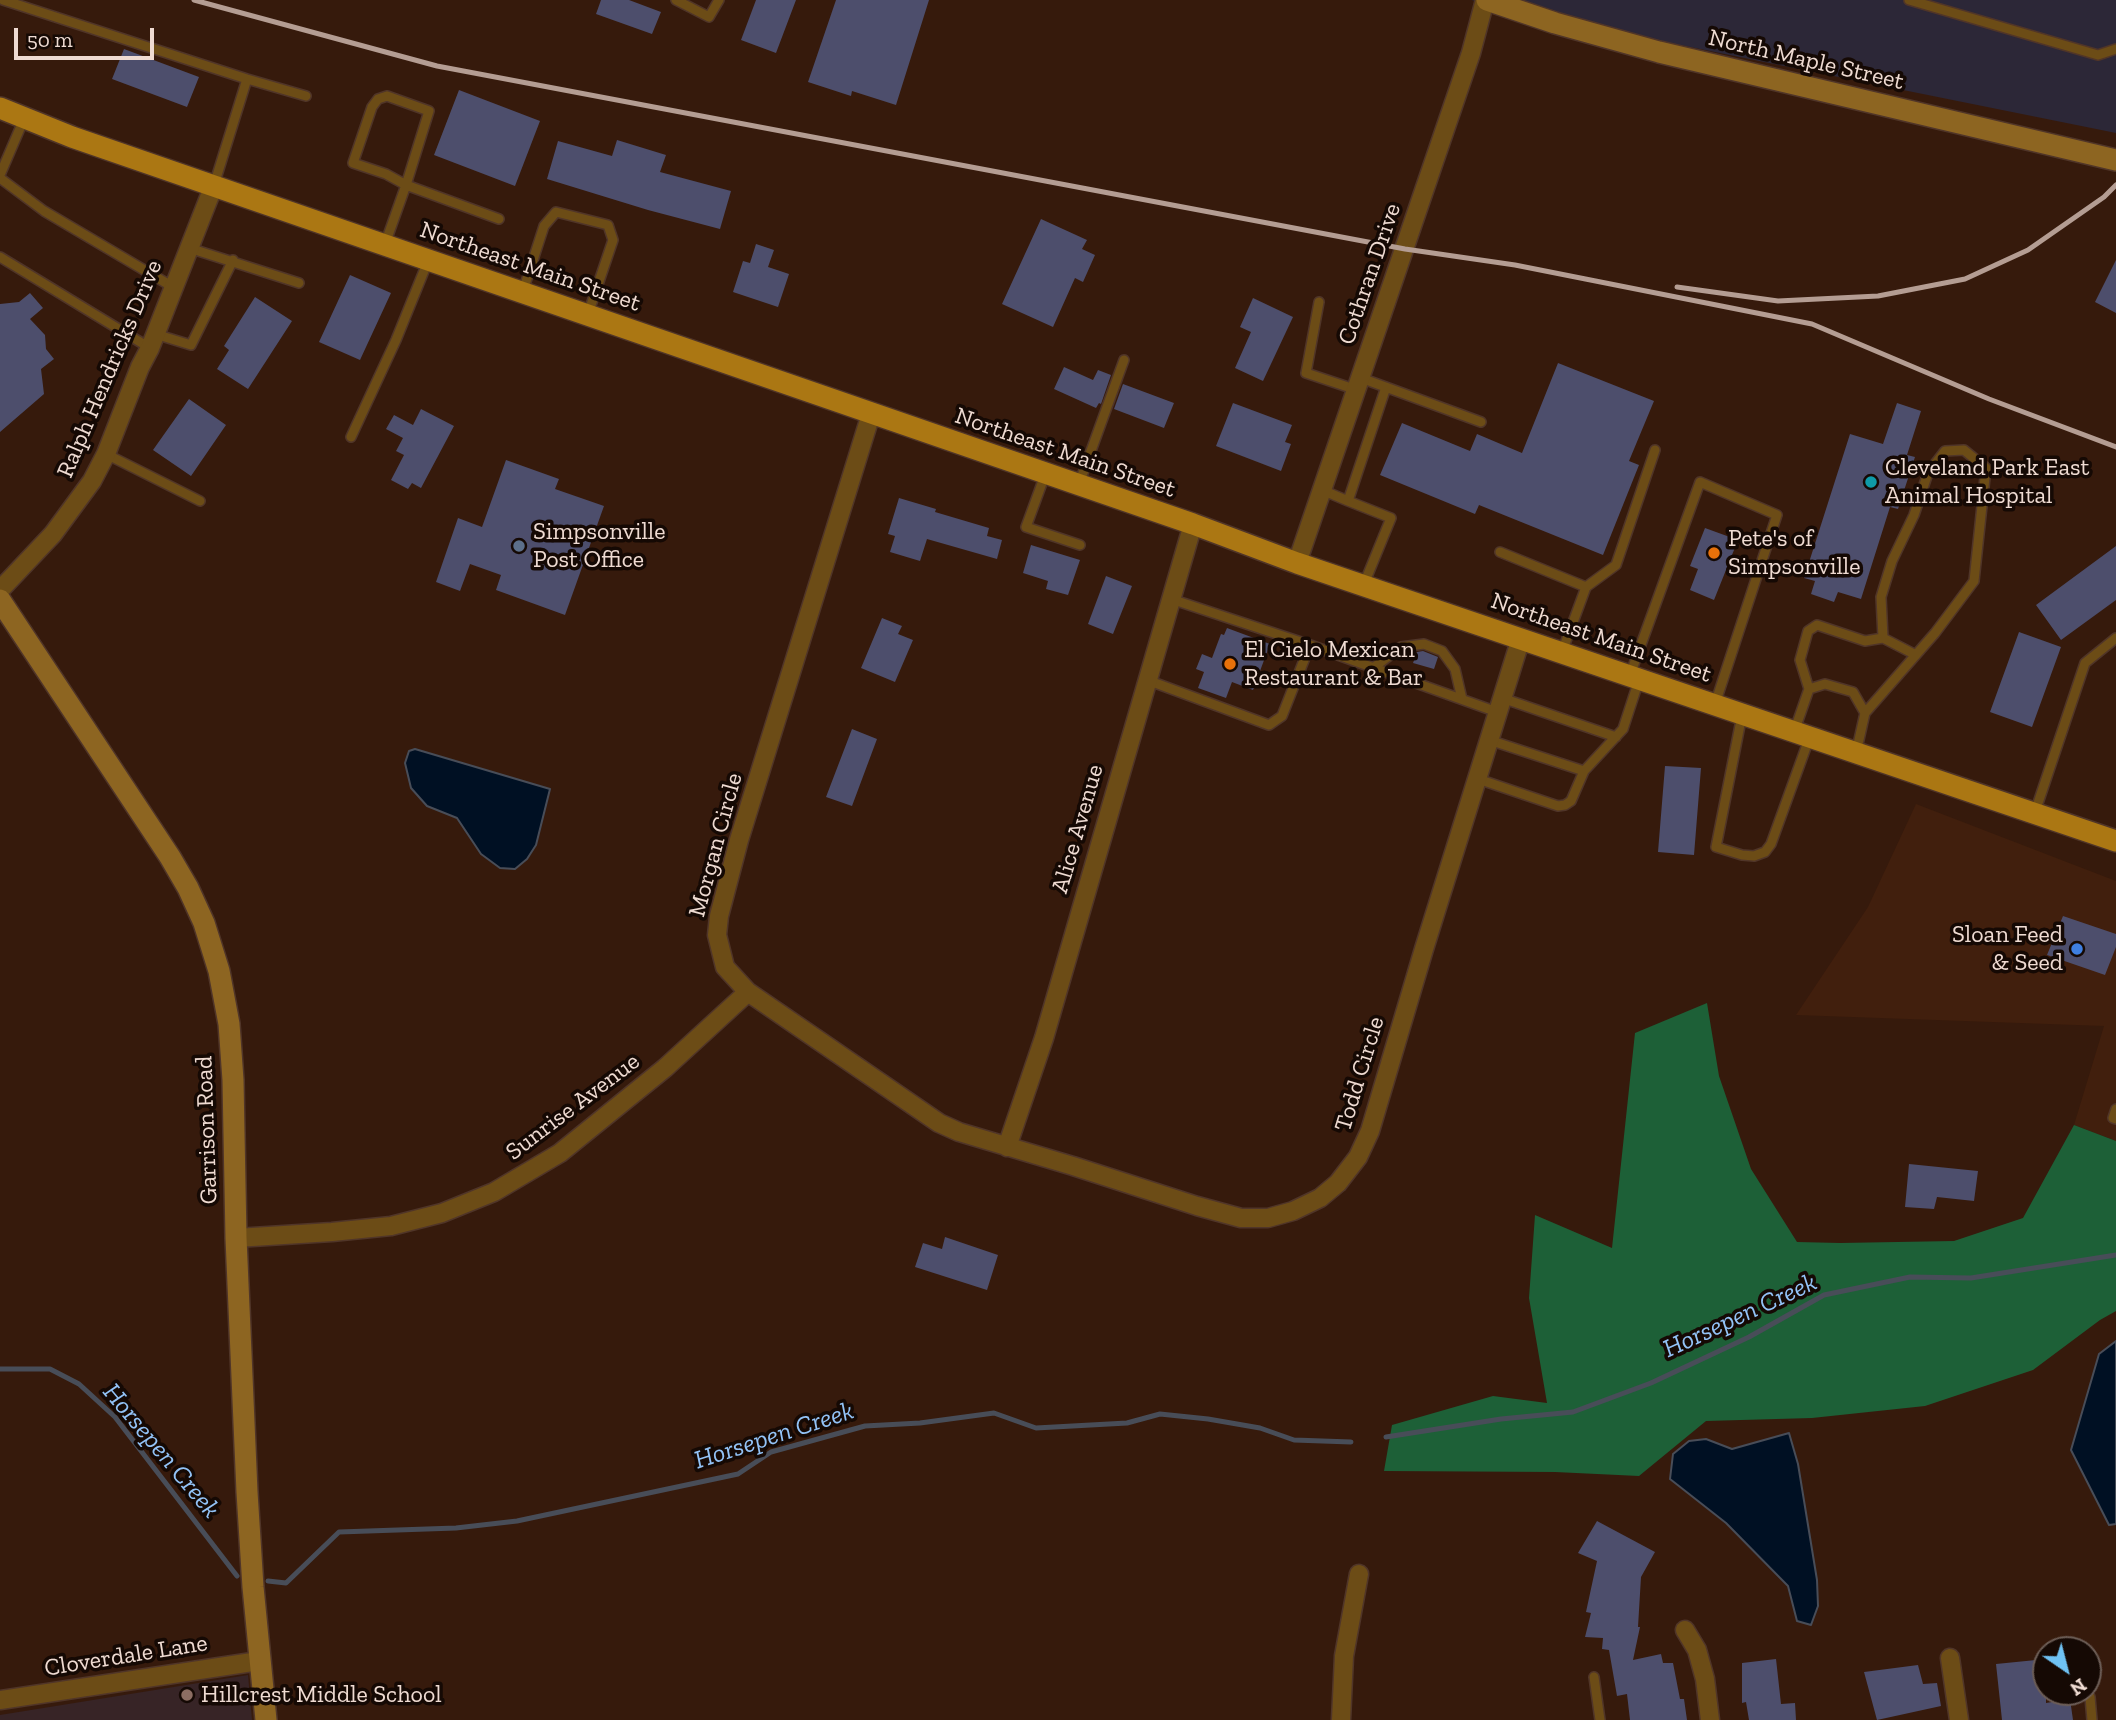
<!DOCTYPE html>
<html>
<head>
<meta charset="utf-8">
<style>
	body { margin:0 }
	#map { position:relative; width:2116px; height:1720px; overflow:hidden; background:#361a0c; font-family:"Zilla Slab",serif }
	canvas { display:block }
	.north { position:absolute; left:2032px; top:1636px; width:70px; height:70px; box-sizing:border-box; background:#150904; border:2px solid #6c5d56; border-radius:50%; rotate:145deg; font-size:19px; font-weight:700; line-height:28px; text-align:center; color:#efdbd2 }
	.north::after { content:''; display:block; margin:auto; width:24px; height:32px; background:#6fc2f4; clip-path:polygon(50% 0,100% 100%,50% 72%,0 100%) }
	.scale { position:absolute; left:14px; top:28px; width:140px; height:32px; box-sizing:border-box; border:4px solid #efdbd2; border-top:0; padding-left:9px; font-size:21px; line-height:24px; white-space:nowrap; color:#efdbd2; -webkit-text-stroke:5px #150904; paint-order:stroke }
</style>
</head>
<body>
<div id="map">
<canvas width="2116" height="1720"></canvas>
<div class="north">N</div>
<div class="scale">50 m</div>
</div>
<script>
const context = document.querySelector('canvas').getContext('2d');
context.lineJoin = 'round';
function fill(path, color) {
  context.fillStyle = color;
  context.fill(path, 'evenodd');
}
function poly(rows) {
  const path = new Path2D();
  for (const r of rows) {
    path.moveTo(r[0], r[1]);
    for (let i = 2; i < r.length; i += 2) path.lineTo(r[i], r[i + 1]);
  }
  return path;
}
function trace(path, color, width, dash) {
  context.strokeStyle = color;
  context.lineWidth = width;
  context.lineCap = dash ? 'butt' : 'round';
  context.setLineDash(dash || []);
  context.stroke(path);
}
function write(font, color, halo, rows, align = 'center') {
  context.font = font + ' "Zilla Slab",serif';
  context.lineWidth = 7;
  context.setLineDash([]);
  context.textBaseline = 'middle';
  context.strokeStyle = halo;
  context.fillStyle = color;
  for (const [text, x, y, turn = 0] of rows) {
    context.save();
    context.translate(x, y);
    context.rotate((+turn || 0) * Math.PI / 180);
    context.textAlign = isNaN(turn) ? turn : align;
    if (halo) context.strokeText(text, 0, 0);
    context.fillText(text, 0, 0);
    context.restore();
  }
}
fill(poly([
	[1916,804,2116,881,2116,1141,2074,1125,2104,1026,1796,1015,1868,907]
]), '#411f0d');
fill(poly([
	[1472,0,2116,0,2116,133,1482,5]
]), '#2c2737');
fill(poly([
	[248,1675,252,1720,0,1720,0,1715]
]), '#372426');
fill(poly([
	[1707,1003,1719,1076,1751,1169,1797,1242,1840,1243,1954,1241,2023,1218,2074,1125,2116,1141,2116,1311,2100,1320,2033,1370,1925,1406,1812,1418,1706,1421,1639,1476,1555,1472,1384,1471,1392,1425,1493,1396,1547,1403,1529,1298,1535,1215,1612,1248,1635,1033]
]), '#1d6037');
const water = poly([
	[415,749,550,789,536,845,527,859,515,869,500,868,481,854,457,818,427,806,411,788,405,763,409,751,415,749],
	[2116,1341,2116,1524,2109,1525,2071,1450,2099,1354,2116,1341],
	[1789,1433,1798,1464,1817,1580,1818,1606,1811,1625,1797,1621,1788,1586,1726,1523,1670,1479,1673,1454,1689,1441,1706,1439,1732,1449,1789,1433]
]);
fill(water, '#001023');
trace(water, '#484d58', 2);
trace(poly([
	[0,1369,50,1369,79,1384,115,1417,237,1576],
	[1386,1437,1501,1419,1573,1412,1651,1383,1749,1337,1824,1295,1910,1277,1971,1278,2116,1255],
	[268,1581,286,1583,339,1532,456,1528,517,1521,738,1474,771,1452,865,1426,920,1423,994,1413,1036,1428,1127,1423,1160,1414,1208,1419,1260,1428,1294,1440,1351,1442]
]), '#484d58', 5);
fill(poly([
	[601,0,629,0,661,12,652,34,596,14],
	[756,0,796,0,776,53,741,40],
	[836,0,929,0,896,105,852,91,851,96,808,82],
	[124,49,199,77,187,107,112,79],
	[459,90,540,121,515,186,434,155],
	[617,140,666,155,660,172,731,191,720,229,648,210,547,179,558,141,612,156],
	[1041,219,1087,240,1082,249,1095,255,1083,282,1075,278,1053,327,1002,304],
	[756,244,774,250,768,267,789,274,778,307,733,292,743,261,750,263],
	[2116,260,2116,313,2095,302],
	[350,275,391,293,360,360,319,342],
	[30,293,43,308,30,319,45,335,46,349,54,359,41,369,44,394,0,432,0,304,19,302],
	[255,297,292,321,248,389,217,369,229,350,224,346],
	[1253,298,1293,317,1263,381,1235,368,1251,332,1240,327],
	[1558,363,1654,401,1629,461,1639,465,1603,555,1479,505,1475,514,1380,475,1402,423,1470,451,1477,434,1522,453],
	[1064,367,1093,380,1098,370,1111,375,1101,404,1099,403,1096,408,1054,389],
	[1123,384,1174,403,1164,428,1114,409],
	[189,399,226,425,191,476,153,450],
	[1233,403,1292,425,1285,442,1291,444,1281,471,1216,446],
	[1897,403,1921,411,1907,455,1915,457,1898,509,1890,507,1861,599,1838,592,1834,602,1811,594,1815,581,1804,578,1850,434,1883,444],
	[421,409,454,426,421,488,412,483,408,489,391,480,404,455,396,451,403,438,386,429,394,415,413,425],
	[506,460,559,479,555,489,604,506,565,615,496,590,501,575,470,564,460,591,436,582,458,518,482,527],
	[899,498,936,509,935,512,989,528,987,536,1002,540,997,559,927,539,920,561,890,552,895,536,888,534],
	[1705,528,1738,540,1714,600,1690,590,1698,569,1690,566],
	[1031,545,1080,560,1068,595,1046,589,1048,581,1023,573],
	[2116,546,2116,600,2061,640,2036,605],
	[1106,576,1132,586,1113,634,1088,624],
	[882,618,902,626,898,634,913,640,895,682,861,668],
	[1227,628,1270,644,1253,690,1232,682,1226,698,1198,688,1204,672,1196,669,1202,654,1212,658,1221,634,1224,635],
	[2019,632,2061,647,2032,727,1990,712],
	[1423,651,1438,657,1434,669,1413,663,1417,652],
	[852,729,877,739,852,806,826,797],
	[1665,766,1701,768,1694,855,1658,852],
	[2063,916,2116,934,2116,947,2105,975,2047,955],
	[1909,1164,1978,1171,1974,1201,1937,1197,1934,1209,1905,1207],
	[945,1237,998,1255,987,1290,915,1267,923,1243,942,1249],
	[1597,1521,1655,1552,1641,1577,1638,1627,1640,1627,1633,1660,1661,1654,1663,1663,1673,1663,1680,1699,1684,1699,1687,1720,1630,1720,1627,1694,1617,1696,1609,1650,1602,1649,1603,1638,1585,1637,1591,1613,1586,1612,1597,1561,1578,1553],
	[1776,1659,1781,1704,1795,1703,1796,1720,1749,1720,1746,1702,1742,1703,1742,1663],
	[2046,1659,2046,1703,2070,1699,2073,1720,2002,1720,1996,1664],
	[1918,1665,1923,1684,1937,1683,1941,1706,1877,1720,1864,1672]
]), '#4d4e6c');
const lane = poly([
	[3,0,247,79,306,96],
	[676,0,709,17,719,0],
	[1909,0,2098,55,2116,49],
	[387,96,429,111,406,185,386,174,353,163,372,107,378,99,387,96],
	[0,175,24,119],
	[0,178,44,211,173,287],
	[214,185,247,79],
	[385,244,406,185,499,219],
	[189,248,299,283],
	[0,257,150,348],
	[523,291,544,226,556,212,608,225,613,240,588,314],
	[1319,302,1306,373,1357,390],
	[155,334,191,345,233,260],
	[1361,378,1481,422],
	[351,437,396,340,428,261],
	[106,454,200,501],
	[1045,475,1026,527,1080,545],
	[1079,484,1124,360],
	[1322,490,1348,501],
	[1500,552,1586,587],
	[1364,584,1391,518,1348,501,1386,387],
	[1171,599,1310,645],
	[1562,652,1586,587,1616,565,1655,450],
	[1373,668,1401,647,1424,644,1442,651,1455,669,1462,699],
	[1630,675,1700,482,1777,515,1715,704],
	[1147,680,1269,725,1282,716,1310,645,1497,712],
	[1809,689,1800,660,1808,631,1817,625,1865,641,1883,638,1916,655],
	[1502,698,1616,737],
	[1865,713,1935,633,1974,581,1986,468,1964,450,1945,451,1928,473,1914,515,1892,561,1881,597,1883,638],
	[1742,715,1716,847,1742,855,1754,856,1765,852,1771,844,1809,739],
	[1794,732,1809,689,1825,684,1853,692,1865,713,1856,753],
	[1489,740,1584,771],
	[1478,779,1558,806,1565,805,1571,801,1584,771,1623,729,1639,680],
	[2035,812,2085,663,2116,638],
	[2116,1109,2113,1118,2116,1119],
	[1594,1677,1600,1720],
	[2090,1697,2092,1720]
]);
const street = poly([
	[871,414,739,840,719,916,717,935,725,967,748,992,939,1123,959,1132,1073,1166,1197,1206,1241,1218,1268,1218,1293,1211,1320,1198,1338,1183,1358,1157,1370,1131,1424,949,1521,638],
	[1297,563,1471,53,1485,0],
	[0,590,53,534,92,481,106,454,140,367,150,348,214,185],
	[1007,1147,1044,1038,1193,524],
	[236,1238,332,1232,391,1226,442,1213,494,1192,560,1153,665,1068,748,992],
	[1685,1630,1697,1650,1705,1679,1710,1720],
	[1950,1658,1959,1720],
	[0,1700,259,1661],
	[1341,1720,1344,1656,1359,1574]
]);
const secondary = poly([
	[1487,0,1555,23,1659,52,2116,160],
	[0,600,170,857,188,888,204,923,219,971,229,1024,233,1080,236,1238,247,1492,253,1587,266,1720]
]);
const primary = poly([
	[0,108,72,137,1193,524,1297,563,2116,841]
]);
trace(lane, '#503528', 12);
trace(street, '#503528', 21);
trace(secondary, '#503528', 24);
trace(primary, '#503528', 24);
trace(lane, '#6c4c16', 9);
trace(street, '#6c4c16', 18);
trace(secondary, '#8d6521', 21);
trace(primary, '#ab7713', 21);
trace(poly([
	[194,0,437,66,1405,249,1515,265,1812,324,1989,399,2116,447],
	[1677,287,1778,301,1878,296,1965,279,2028,250,2104,197,2116,185]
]), '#b49d93', 5);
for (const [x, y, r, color] of [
	[1871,482,7,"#0f9aa8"],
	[519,546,7,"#5c6f8a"],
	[1714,553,7,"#e8710a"],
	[1230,664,7,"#e8710a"],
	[2077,949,7,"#3f7fe0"],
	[187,1695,7,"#8d6e63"]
]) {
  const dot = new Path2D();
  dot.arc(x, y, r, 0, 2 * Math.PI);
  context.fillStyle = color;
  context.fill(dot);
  trace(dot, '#150904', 2.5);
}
write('24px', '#efdbd2', '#150904', [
	["North Maple Street",1806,60,13],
	["Northeast Main Street",530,267,19],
	["Cothran Drive",1370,274,-71],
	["Ralph Hendricks Drive",110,369,-67],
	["Northeast Main Street",1065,453,19],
	["Northeast Main Street",1601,638,19],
	["Alice Avenue",1078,829,-74],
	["Morgan Circle",716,845,-75],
	["Todd Circle",1360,1074,-73],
	["Sunrise Avenue",573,1107,-37],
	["Garrison Road",207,1130,-92],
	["Cloverdale Lane",126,1656,-9]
]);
write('24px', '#efdbd2', '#150904', [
	["Cleveland Park East",1885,468],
	["Animal Hospital",1885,496],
	["Simpsonville",533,532],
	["Post Office",533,560],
	["Pete's of",1728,539],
	["Simpsonville",1728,567],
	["El Cielo Mexican",1244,650],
	["Restaurant & Bar",1244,678],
	["Sloan Feed",2063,935,"right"],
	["& Seed",2063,963,"right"],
	["Hillcrest Middle School",201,1695]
], 'left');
write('italic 26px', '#93c3f7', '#150904', [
	["Horsepen Creek",1740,1316,-25],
	["Horsepen Creek",774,1436,-18],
	["Horsepen Creek",161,1451,50]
]);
</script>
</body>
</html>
